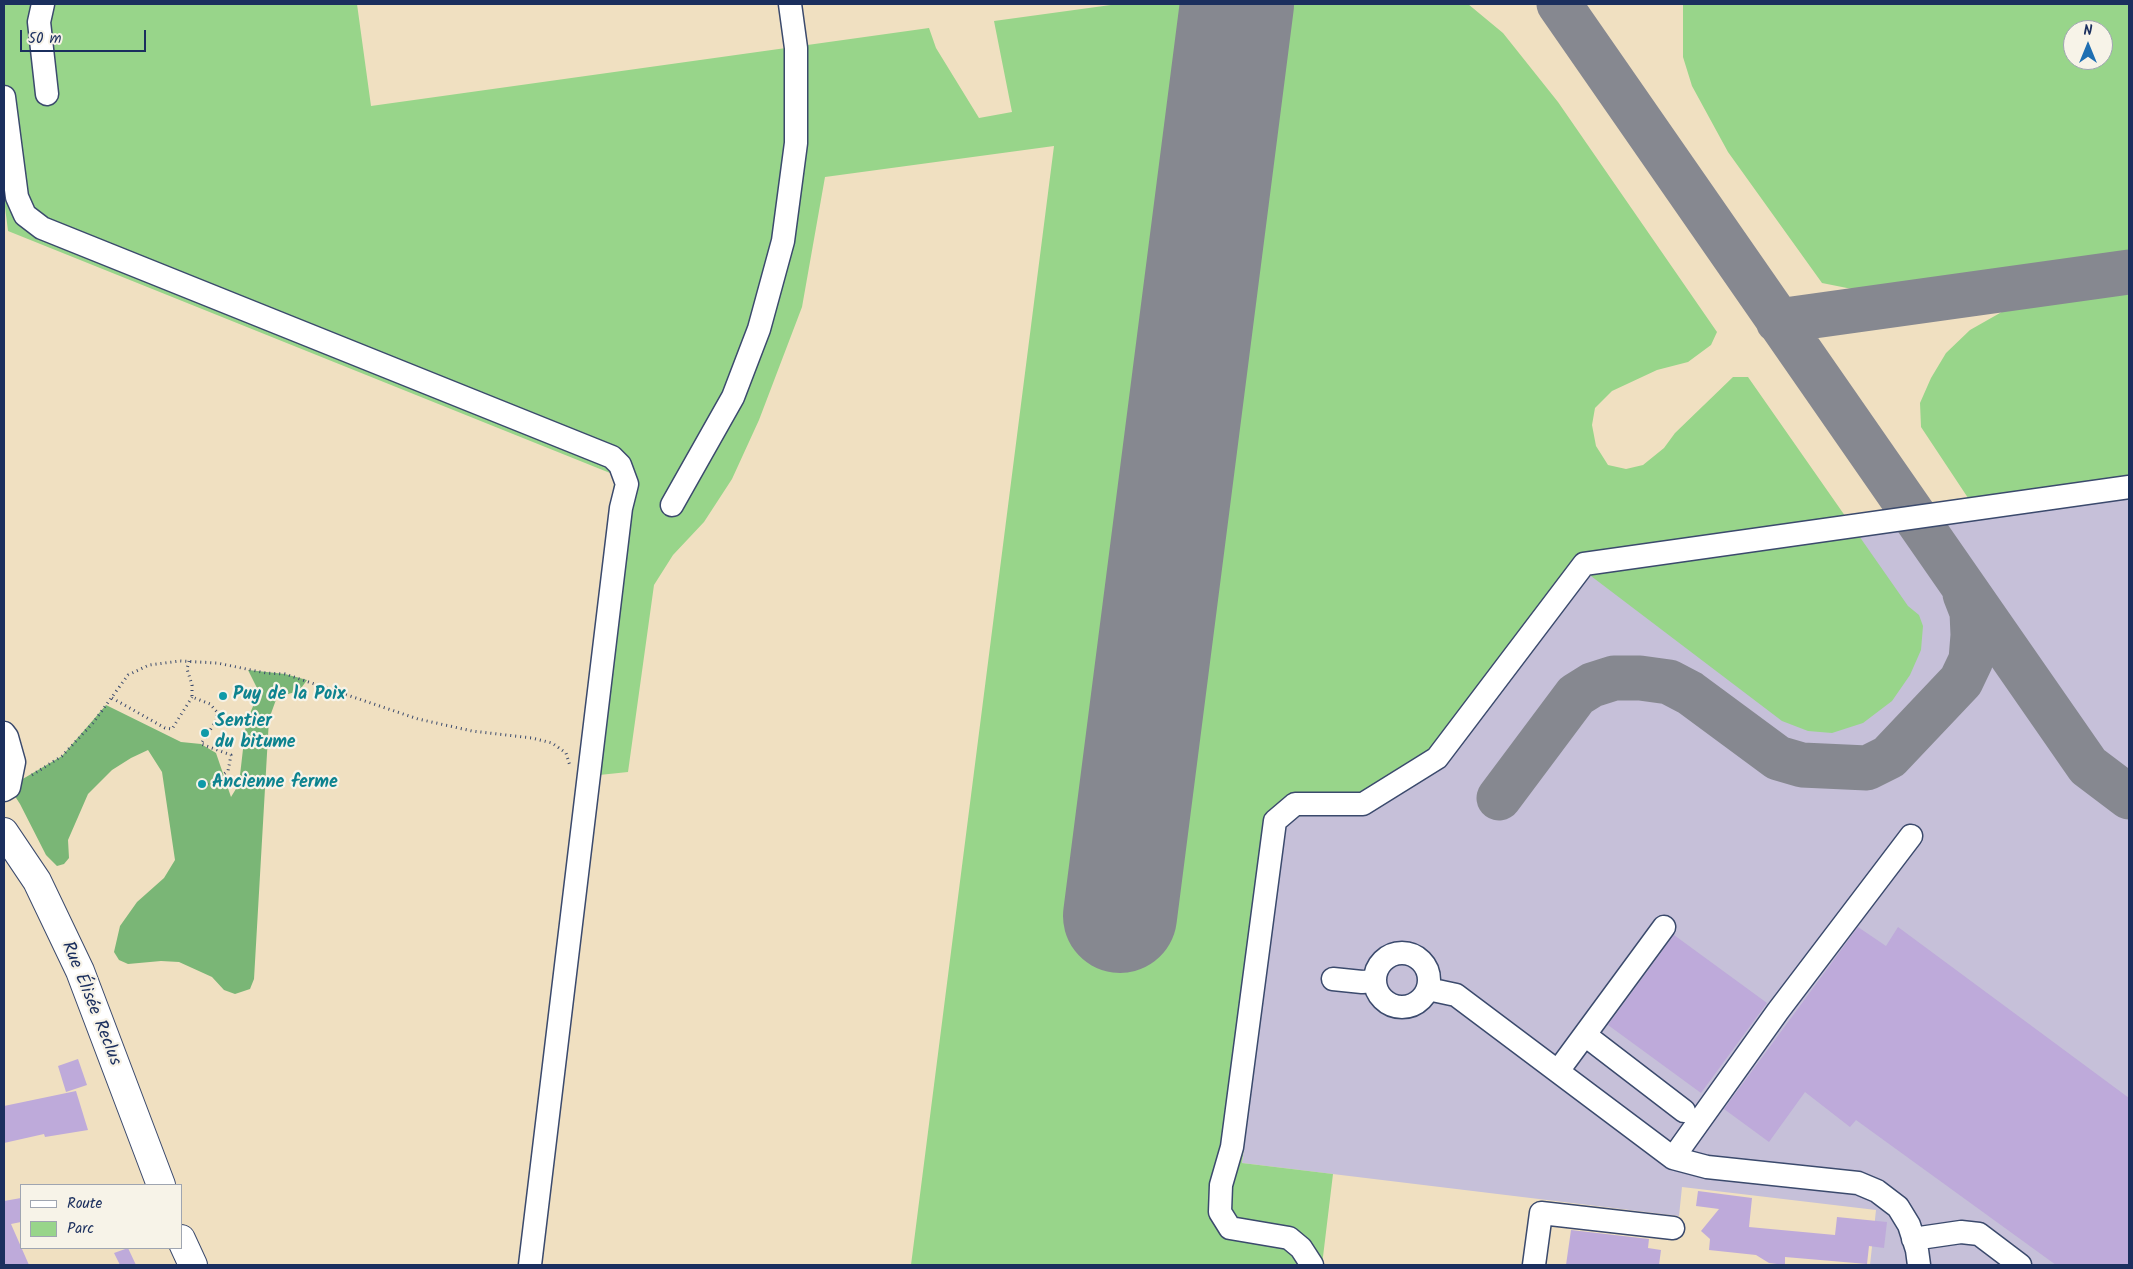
<!DOCTYPE html>
<html>
<head>
<meta charset="utf-8">
<style>
	body { margin:0 }
	#map { position:relative; width:2133px; height:1269px; overflow:hidden; background:#f0e0c1; font-family:Kalam,sans-serif }
	canvas { display:block }
	.frame { position:absolute; inset:0; border:5px solid #1b2f5e; pointer-events:none }
	.legend { position:absolute; left:20px; top:1184px; width:162px; height:65px; box-sizing:border-box; background:#f7f3e8; border:1px solid #9fa5b1; margin:0; padding:6px 9px; list-style:none; font-size:15px; color:#1b2f5e }
	.legend li { display:flex; align-items:center; gap:10px; height:25px }
	.legend b { width:25px; border:1px solid #9fa5b1 }
	.north { position:absolute; left:2063px; top:20px; width:50px; height:50px; box-sizing:border-box; background:#f7f3e8; border:1px solid #9fa5b1; border-radius:50%; rotate:0deg; font-size:14px; font-weight:700; line-height:20px; text-align:center; color:#1b2f5e }
	.north::after { content:''; display:block; margin:auto; width:18px; height:22px; background:#1f6fb2; clip-path:polygon(50% 0,100% 100%,50% 72%,0 100%) }
	.scale { position:absolute; left:20px; top:30px; width:126px; height:22px; box-sizing:border-box; border:2px solid #1b2f5e; border-top:0; padding-left:6px; font-size:15px; line-height:18px; white-space:nowrap; color:#1b2f5e; -webkit-text-stroke:4px #f7f3e8; paint-order:stroke }
</style>
</head>
<body>
<div id="map">
<canvas width="2133" height="1269"></canvas>
<div class="frame"></div>
<ul class="legend">
<li><b style="height:6px;background:#fff"></b>Route</li>
<li><b style="height:14px;background:#98d58a"></b>Parc</li>
</ul>
<div class="north">N</div>
<div class="scale">50 m</div>
</div>
<script>
const context = document.querySelector('canvas').getContext('2d');
context.lineJoin = 'round';
function fill(path, color) {
  context.fillStyle = color;
  context.fill(path, 'evenodd');
}
function poly(rows) {
  const path = new Path2D();
  for (const r of rows) {
    if (r.length === 3) {
      path.moveTo(r[0] + r[2], r[1]);
      path.arc(r[0], r[1], r[2], 0, 2 * Math.PI);
      continue;
    }
    path.moveTo(r[0], r[1]);
    for (let i = 2; i < r.length; i += 2) path.lineTo(r[i], r[i + 1]);
  }
  return path;
}
function trace(path, color, width, dash) {
  context.strokeStyle = color;
  context.lineWidth = width;
  context.lineCap = dash ? 'butt' : 'round';
  context.setLineDash(dash || []);
  context.stroke(path);
}
function write(font, color, halo, rows, align = 'center') {
  context.font = font + ' Kalam,sans-serif';
  context.lineWidth = 4.5;
  context.setLineDash([]);
  context.textBaseline = 'middle';
  context.strokeStyle = halo;
  context.fillStyle = color;
  for (const [text, x, y, turn = 0] of rows) {
    context.save();
    context.translate(x, y);
    context.rotate((+turn || 0) * Math.PI / 180);
    context.textAlign = isNaN(turn) ? turn : align;
    if (halo) context.strokeText(text, 0, 0);
    context.fillText(text, 0, 0);
    context.restore();
  }
}
fill(poly([
	[2129,495,2129,1265,1870,1265,1876,1210,1682,1187,1679,1216,1242,1163,1287,818,1587,572]
]), '#c6c0d9');
fill(poly([
	[4,4,357,4,371,106,929,28,936,48,979,118,1012,112,994,21,1118,4,1468,4,1503,33,1558,102,1717,332,1711,345,1688,362,1657,370,1612,391,1595,408,1592,425,1596,446,1608,465,1626,469,1643,465,1664,448,1675,433,1733,377,1748,377,1908,606,1919,615,1923,626,1921,650,1910,675,1892,701,1863,723,1832,733,1808,731,1782,721,1587,573,1446,763,1379,806,1287,818,1242,1163,1333,1174,1322,1265,911,1265,1054,146,825,177,802,307,759,420,732,479,704,522,673,555,654,585,628,772,580,777,615,475,8,231,4,199],
	[1683,4,2129,4,2129,254,1882,289,1852,289,1822,283,1728,152,1692,86,1683,57],
	[2073,30,2103,30,2103,60,2073,60],
	[2129,292,2129,495,1980,516,1921,427,1920,403,1931,378,1946,353,1970,330,2007,309]
]), '#98d58a');
fill(poly([
	[248,670,285,674,307,680,299,691,277,697,269,719,254,979,250,989,235,994,224,990,212,977,179,962,161,961,128,964,119,960,114,952,120,926,137,902,164,878,175,860,162,772,148,750,131,758,112,770,88,794,68,840,69,858,64,864,57,866,46,855,20,804,9,787,62,756,106,705,181,742,201,744,216,753,231,797,239,784,246,723,259,692]
]), '#7ab676');
trace(poly([
	[1559,4,2088,766,2129,797],
	[1778,321,2129,272],
	[1499,798,1576,695,1592,685,1614,678,1640,678,1669,682,1690,693,1778,758,1802,765,1867,768,1889,757,1961,681,1971,660,1973,635,1972,612,1965,594]
]), '#868890', 45);
trace(poly([
	[1120,916,1237,4]
]), '#868890', 114);
fill(poly([
	[1858,927,1886,946,1898,927,2129,1098,2129,1265,2056,1265,1856,1120,1850,1127,1805,1092,1769,1142,1724,1109],
	[1674,935,1767,1003,1701,1093,1608,1025],
	[78,1059,87,1085,66,1092,58,1066],
	[76,1091,88,1130,45,1137,44,1134,4,1143,4,1106],
	[1698,1191,1752,1198,1749,1227,1835,1235,1837,1217,1887,1222,1884,1248,1869,1246,1867,1264,1785,1257,1785,1265,1769,1263,1756,1255,1709,1250,1710,1239,1701,1231,1719,1209,1696,1206],
	[21,1198,21,1222,11,1224,29,1265,4,1265,4,1201],
	[1571,1230,1649,1239,1648,1248,1661,1250,1659,1265,1566,1265],
	[128,1248,136,1265,120,1265,114,1253]
]), '#beaada');
const minor = poly([
	[43,4,39,22,47,94],
	[4,97,17,197,25,215,42,228,612,457,620,465,627,484,621,508,530,1265],
	[672,505,733,397,759,329,783,241,796,143,796,48,790,4],
	[4,733,7,737,14,762,9,787,4,790],
	[1402,980,27],
	[1333,979,1362,982,1375,981],
	[1428,989,1456,995,1673,1158,1707,1167,1858,1183,1877,1191,1898,1207,1909,1225,1917,1250,1919,1265],
	[1585,1035,1684,1111],
	[1558,1071,1664,927],
	[1673,1158,1778,1011,1911,836],
	[1913,1239,1961,1232,1979,1234,2020,1265],
	[1312,1265,1301,1248,1289,1238,1230,1228,1220,1212,1221,1185,1232,1147,1275,821,1295,804,1363,804,1437,758,1584,564,2129,487],
	[1534,1265,1541,1213,1673,1228]
]);
const major = poly([
	[4,832,37,881,80,971,161,1185],
	[181,1239,193,1265]
]);
trace(minor, '#3b4a6d', 25);
trace(major, '#3b4a6d', 30);
trace(poly([
	[189,661,187,669,192,685,192,697,210,704,217,712,216,721,201,744,231,755,228,771,217,779,199,787],
	[112,698,165,728,172,729,192,697],
	[32,775,62,756,93,723,128,675,149,665,180,661,217,663,266,673,285,674,418,719,472,731,532,738,552,743,566,753,570,766]
]), '#3b4a6d', 3, [1, 4]);
trace(minor, '#fff', 22);
trace(major, '#fff', 28);
for (const [x, y, r, color] of [
	[223,696,5,"#0f9aa8"],
	[205,733,5,"#0f9aa8"],
	[202,784,5,"#0f9aa8"]
]) {
  const dot = new Path2D();
  dot.arc(x, y, r, 0, 2 * Math.PI);
  context.fillStyle = color;
  context.fill(dot);
  trace(dot, '#f7f3e8', 2);
}
write('bold 18px', '#0d838f', '#f7f3e8', [
	["Puy de la Poix",233,696],
	["Sentier",215,723],
	["du bitume",215,744],
	["Ancienne ferme",212,784]
], 'left');
write('18px', '#1b2f5e', '#f7f3e8', [
	["Rue Élisée Reclus",90,1004,68]
]);
</script>
</body>
</html>
